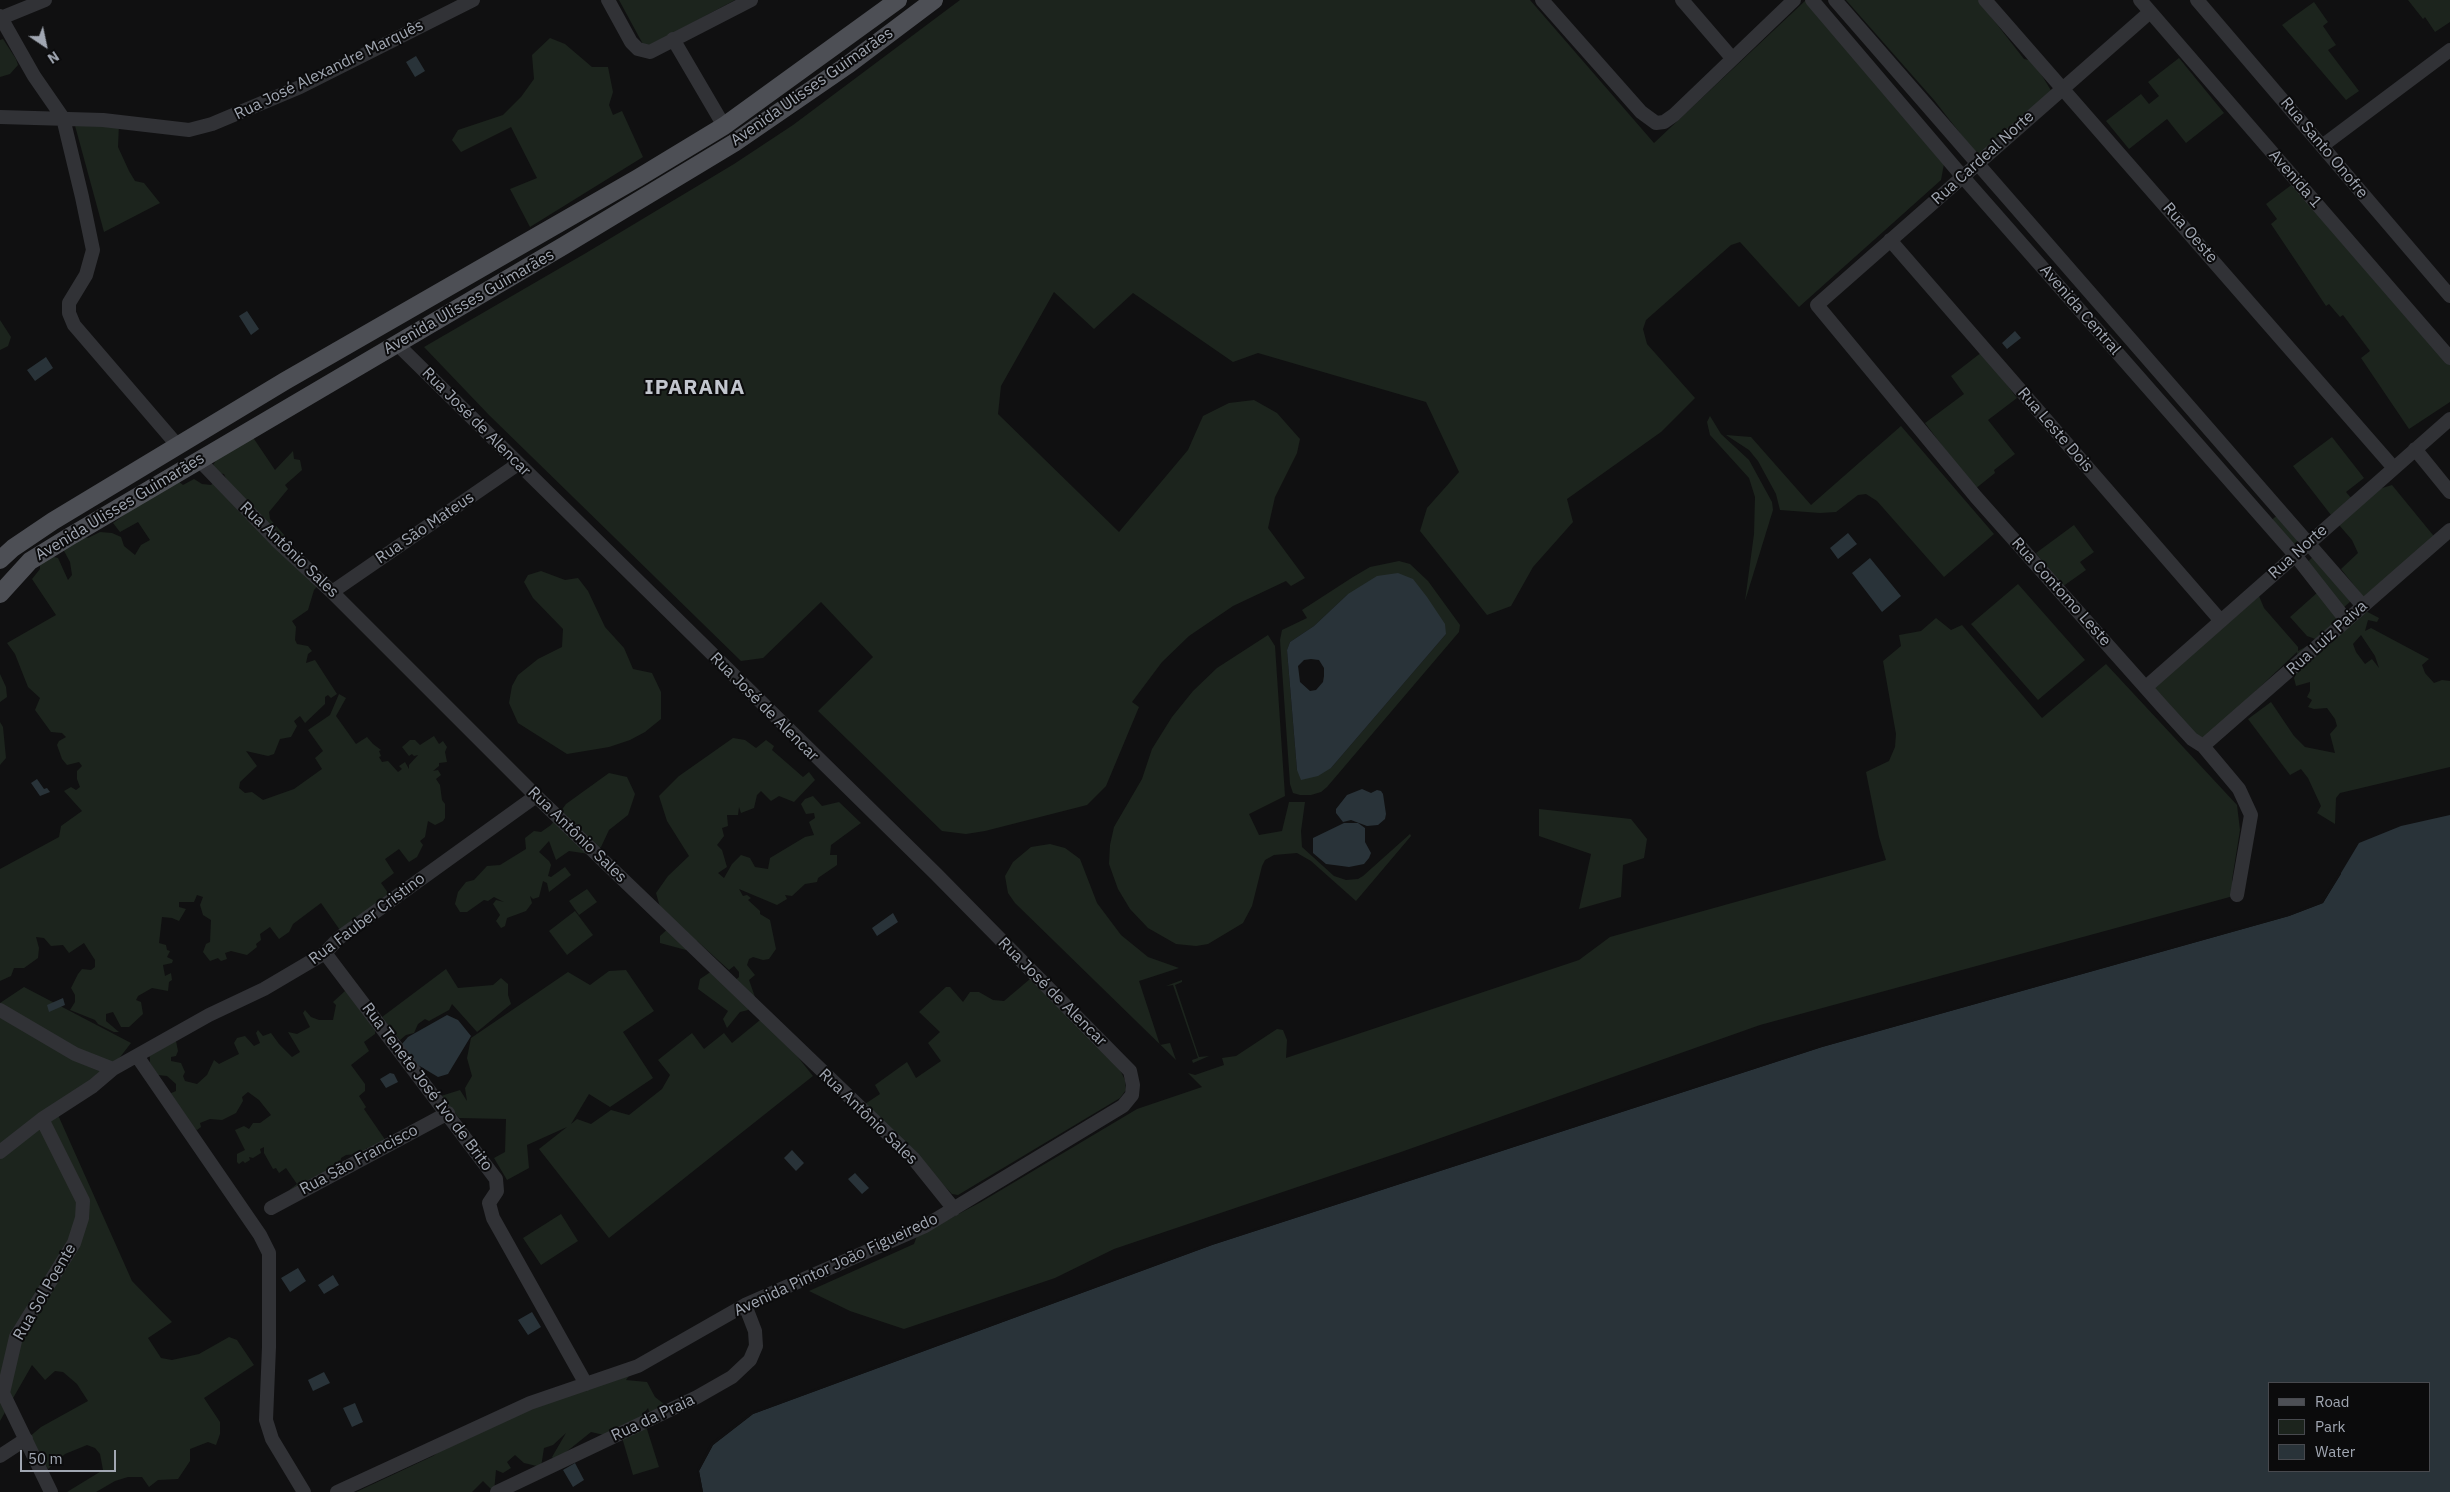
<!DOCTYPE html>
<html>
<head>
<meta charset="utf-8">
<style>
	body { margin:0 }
	#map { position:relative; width:2450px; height:1492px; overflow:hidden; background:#101011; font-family:"IBM Plex Sans",sans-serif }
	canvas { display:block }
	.legend { position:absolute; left:2268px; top:1382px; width:162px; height:90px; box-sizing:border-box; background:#0b0b0c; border:1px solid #47494e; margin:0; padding:6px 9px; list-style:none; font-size:15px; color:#a1a7b2 }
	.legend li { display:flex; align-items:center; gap:10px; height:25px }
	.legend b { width:25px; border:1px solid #47494e }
	.north { position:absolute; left:20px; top:20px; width:50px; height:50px; -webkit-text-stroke:4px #0b0b0c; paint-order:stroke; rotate:146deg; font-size:14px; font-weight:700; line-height:20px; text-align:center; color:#a1a7b2 }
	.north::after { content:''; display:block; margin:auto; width:18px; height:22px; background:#a1a7b2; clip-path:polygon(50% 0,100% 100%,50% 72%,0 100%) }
	.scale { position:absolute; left:20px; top:1450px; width:96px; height:22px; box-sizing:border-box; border:2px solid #a1a7b2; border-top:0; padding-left:6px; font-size:15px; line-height:18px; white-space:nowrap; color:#a1a7b2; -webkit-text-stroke:4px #0b0b0c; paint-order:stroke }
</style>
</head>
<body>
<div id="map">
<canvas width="2450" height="1492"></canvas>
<ul class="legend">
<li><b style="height:6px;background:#4d4f55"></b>Road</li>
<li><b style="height:14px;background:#1c241d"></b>Park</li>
<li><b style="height:14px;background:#293339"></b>Water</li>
</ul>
<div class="north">N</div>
<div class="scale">50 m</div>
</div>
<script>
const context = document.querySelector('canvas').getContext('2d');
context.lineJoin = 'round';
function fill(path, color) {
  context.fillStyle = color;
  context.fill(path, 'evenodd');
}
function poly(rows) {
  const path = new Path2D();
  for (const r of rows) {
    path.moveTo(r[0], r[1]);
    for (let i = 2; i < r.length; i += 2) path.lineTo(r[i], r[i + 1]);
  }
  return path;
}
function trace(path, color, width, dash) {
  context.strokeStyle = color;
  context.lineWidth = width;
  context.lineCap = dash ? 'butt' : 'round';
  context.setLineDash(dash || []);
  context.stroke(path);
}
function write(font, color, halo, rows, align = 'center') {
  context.font = font + ' "IBM Plex Sans",sans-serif';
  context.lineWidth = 4;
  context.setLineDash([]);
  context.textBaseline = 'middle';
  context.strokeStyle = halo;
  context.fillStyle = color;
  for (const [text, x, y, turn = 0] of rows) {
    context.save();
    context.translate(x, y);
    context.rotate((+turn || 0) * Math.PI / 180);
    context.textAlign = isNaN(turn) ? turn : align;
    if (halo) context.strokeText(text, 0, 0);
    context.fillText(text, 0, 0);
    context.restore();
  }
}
fill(poly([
	[619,0,735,0,645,48],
	[960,0,1530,0,1654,143,1806,0,1944,164,1941,180,1799,307,1740,242,1731,245,1646,320,1643,329,1647,344,1695,398,1661,432,1567,499,1573,522,1533,567,1511,606,1487,615,1420,531,1427,508,1459,472,1426,402,1258,353,1233,362,1133,293,1094,329,1054,292,1001,386,998,414,1119,532,1188,450,1203,416,1229,403,1254,400,1277,413,1300,439,1297,453,1275,497,1268,528,1305,578,1291,586,1286,581,1233,606,1189,636,1162,662,1132,702,1139,707,1106,786,1087,805,985,831,966,834,942,831,818,711,873,657,821,602,763,658,741,661,489,415,424,347,586,253,734,164,793,125],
	[1846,0,1978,0,2024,59,2033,61,2052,92,1978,156,1934,100],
	[2408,0,2450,0,2450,22,2435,32,2425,17,2423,19],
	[2314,2,2328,22,2323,26,2336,45,2328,50,2359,91,2346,100,2282,25],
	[550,38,565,44,592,67,608,67,613,92,609,105,613,115,622,111,643,157,530,227,510,189,537,178,511,127,461,152,452,140,458,130,503,115,521,97,534,79,532,55],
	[3,39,16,59,18,65,10,74,0,77,0,40],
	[2179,58,2224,113,2186,143,2167,119,2129,149,2106,121,2141,94,2149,104,2159,96,2148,82],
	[74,122,119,124,118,147,129,171,135,181,144,183,160,203,104,232],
	[2294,183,2450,364,2450,402,2409,429,2361,358,2370,351,2343,315,2340,317,2329,304,2326,306,2271,224,2277,219,2266,204],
	[0,320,11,337,8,346,0,350],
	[1982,352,2017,398,1988,420,2015,454,1994,470,1995,473,1975,489,1925,423,1964,394,1951,376],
	[1710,416,1721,434,1749,460,1772,502,1773,510,1745,601,1754,534,1755,497,1749,478,1710,435,1707,422],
	[1901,426,1994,534,1944,577,1877,501,1866,494,1858,495,1836,512,1820,513,1780,510,1776,494,1758,461,1749,450,1726,435,1751,437,1811,505],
	[250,433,275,470,293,451,294,459,300,460,302,470,285,485,288,489,269,512,270,519,287,538,286,546,310,562,326,577,314,590,308,610,292,621,296,627,295,640,297,644,308,646,312,651,308,654,306,663,315,660,337,694,331,698,328,695,325,697,325,704,305,723,300,716,294,721,297,726,291,737,280,739,274,754,268,756,246,751,257,766,240,782,239,788,245,793,252,792,263,800,294,789,322,769,315,758,323,751,308,730,330,715,339,694,346,698,336,716,356,744,367,737,373,744,381,750,379,751,381,756,379,757,382,762,388,761,398,772,402,769,399,766,405,762,409,769,409,765,418,755,414,756,412,754,409,756,402,747,410,740,415,740,420,745,434,736,439,744,443,741,447,747,445,752,447,762,439,763,439,766,433,771,438,770,441,775,436,779,440,785,442,800,445,804,445,818,443,821,435,825,428,821,425,837,420,841,423,845,417,857,409,862,399,849,385,859,394,873,381,883,391,897,342,933,321,903,293,924,289,932,279,939,270,927,260,934,261,940,256,944,257,947,247,955,231,951,225,953,227,959,221,961,218,958,210,961,203,952,206,944,210,942,211,920,203,915,200,905,203,897,197,895,194,902,179,902,179,907,186,909,179,921,172,918,162,917,159,943,166,945,167,950,170,951,167,957,173,960,172,963,163,965,165,976,171,973,172,980,169,982,168,991,152,988,138,996,136,1000,141,1002,143,1014,129,1027,121,1027,113,1012,106,1014,106,1021,119,1032,114,1032,98,1024,95,1020,70,1010,75,1002,75,995,71,988,78,974,82,969,91,970,95,967,95,960,84,943,69,953,63,945,51,946,44,938,36,937,39,948,38,958,24,968,14,968,11,976,0,981,0,869,59,837,61,826,82,811,64,791,71,787,76,790,80,787,77,779,77,771,82,766,79,762,67,765,62,759,57,745,59,741,66,737,62,733,51,732,35,710,40,698,28,687,15,654,7,643,56,615,32,579,40,569,40,562,50,556,58,558,68,580,72,575,70,562,63,549,82,536,88,538,100,532,112,533,121,537,124,546,135,555,141,545,150,540,138,522,120,532,113,523,168,483,178,481,183,485,194,479,202,484,211,485,214,482,227,481,224,474,218,473,213,465,218,457],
	[2332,437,2364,478,2346,492,2352,499,2331,515,2293,466],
	[2392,485,2437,540,2365,599,2341,569,2358,553,2352,540,2339,525,2379,489],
	[2285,509,2306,534,2293,545,2269,522],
	[2074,525,2094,552,2080,562,2086,570,2062,587,2036,553],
	[2315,555,2351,601,2342,609,2304,565],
	[1399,561,1410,564,1428,581,1460,625,1459,632,1327,787,1321,792,1311,795,1300,795,1293,793,1290,784,1280,640,1282,630,1307,618,1302,610,1353,577,1370,567],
	[1348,594,1446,634,1331,768,1297,770,1287,650,1290,642,1314,626],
	[541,571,565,580,578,578,588,591,605,627,624,648,633,669,652,673,661,692,661,719,645,732,630,740,609,747,567,754,518,723,509,703,512,686,518,675,538,659,562,647,563,629,533,598,524,582,528,575],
	[2018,584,2085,660,2038,700,1971,624],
	[2318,592,2346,619,2360,608,2379,618,2377,622,2368,620,2365,631,2371,628,2429,659,2422,665,2425,673,2434,683,2442,680,2450,681,2450,767,2340,793,2336,798,2335,824,2317,813,2321,806,2308,778,2301,769,2290,775,2248,719,2271,702,2294,736,2305,747,2335,753,2330,734,2337,726,2335,719,2327,708,2314,709,2308,707,2312,700,2307,697,2310,691,2310,682,2296,686,2294,678,2299,668,2297,652,2203,741,2150,691,2259,596,2264,608,2298,647,2298,651,2318,640,2307,636,2290,617],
	[2361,635,2375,656,2379,668,2372,659,2365,664,2356,652,2353,644],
	[1936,618,1951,630,1962,625,2042,718,2106,664,2237,805,2240,830,2232,880,2237,895,1760,1025,1401,1152,1114,1249,1055,1278,904,1329,850,1311,809,1291,914,1244,917,1236,981,1202,1137,1109,1202,1087,1188,1073,1195,1075,1224,1065,1222,1058,1236,1056,1277,1029,1283,1030,1287,1040,1286,1058,1579,960,1610,937,1886,860,1879,837,1866,772,1889,761,1895,747,1896,734,1883,661,1901,646,1899,635,1921,631],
	[1268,635,1275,646,1285,796,1249,814,1259,835,1282,831,1289,802,1305,802,1301,831,1302,847,1334,876,1346,880,1358,879,1363,876,1410,834,1411,836,1356,901,1311,861,1297,853,1274,855,1265,860,1262,866,1252,906,1243,923,1208,944,1196,946,1176,944,1148,928,1130,909,1118,889,1109,864,1110,845,1114,827,1142,779,1152,749,1172,717,1193,691,1217,668],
	[0,674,6,687,7,697,0,702],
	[0,722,3,727,6,758,0,765],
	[733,738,745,740,756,748,766,740,774,746,772,750,795,770,803,777,809,772,815,780,794,802,779,796,771,801,761,791,757,795,754,808,741,813,739,807,738,815,727,815,728,826,722,828,724,836,717,845,722,850,727,867,718,873,724,878,732,864,741,855,750,858,755,867,768,869,770,858,805,837,814,835,809,822,815,818,814,813,806,814,801,804,805,799,813,796,822,806,839,802,861,823,831,845,830,855,837,855,837,865,818,878,817,882,805,884,792,896,785,895,787,899,777,905,739,889,743,896,747,895,751,898,748,900,760,911,760,914,770,920,776,949,769,959,763,960,753,957,749,959,747,965,755,975,749,980,755,997,748,1010,740,1012,727,1028,723,1019,728,1011,698,989,700,979,712,971,734,981,739,977,739,972,734,966,729,970,697,941,686,950,660,943,660,936,674,923,660,907,656,893,668,876,689,856,667,821,659,796,679,776],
	[609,773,627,777,635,794,628,815,609,830,601,847,589,854,569,851,556,860,549,841,539,852,549,861,551,865,548,876,551,877,565,867,571,875,549,892,547,883,543,881,539,897,533,899,530,896,532,903,526,911,507,918,505,926,501,928,496,921,500,915,493,904,496,900,504,902,494,897,488,901,484,900,467,912,460,912,455,904,458,892,466,882,474,880,487,866,500,865,526,849,525,838,534,831,541,832,551,825,566,804],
	[1539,809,1631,819,1647,839,1644,858,1623,865,1621,897,1579,909,1591,854,1539,836],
	[1050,844,1065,848,1080,859,1097,903,1121,935,1148,957,1179,968,1139,981,1160,1045,1170,1043,1176,1060,1015,903,1008,893,1005,876,1013,862,1031,847],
	[587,889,597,902,579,915,569,901],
	[575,911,593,935,567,955,549,931],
	[446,969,458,988,493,985,501,978,508,984,508,995,511,1004,477,1032,452,1004,449,1010,429,1021,425,1019,418,1024,414,1033,406,1035,400,1040,382,1017],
	[626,970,654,1011,623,1032,653,1078,610,1107,589,1094,571,1124,577,1119,591,1124,611,1110,629,1115,662,1089,670,1075,658,1060,692,1033,704,1049,724,1033,732,1043,765,1016,813,1076,609,1238,539,1149,567,1127,527,1145,529,1168,507,1180,494,1158,505,1152,506,1119,459,1118,441,1096,460,1090,467,1101,465,1088,472,1076,467,1058,471,1038,568,972,590,985,609,971],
	[1030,979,1117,1064,1125,1080,1126,1090,1120,1098,958,1195,952,1194,865,1104,880,1094,875,1085,907,1062,916,1078,941,1061,928,1043,940,1032,919,1012,946,987,950,987,963,1002,970,992,979,992,993,1000,1004,1001],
	[1182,980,1182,982,1175,985,1199,1057,1209,1056,1193,1063,1192,1060,1198,1058,1173,985,1166,986],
	[24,987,131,1043,93,1092,58,1115,132,1281,172,1322,148,1338,161,1358,172,1360,199,1354,229,1337,237,1340,254,1365,204,1398,220,1422,220,1434,216,1445,208,1442,190,1449,190,1461,178,1479,158,1480,149,1487,142,1477,128,1477,115,1481,96,1492,67,1492,103,1470,100,1454,95,1448,87,1445,65,1454,48,1469,28,1438,41,1427,88,1401,77,1384,63,1372,55,1371,45,1380,32,1365,0,1421,0,1003],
	[345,991,349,993,375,1030,375,1034,364,1042,369,1051,351,1065,365,1084,365,1091,359,1096,366,1107,364,1109,386,1141,373,1148,366,1148,368,1153,346,1155,341,1158,339,1170,288,1191,297,1184,286,1168,279,1173,276,1168,273,1169,264,1153,264,1147,260,1149,261,1153,253,1158,249,1157,250,1160,245,1163,243,1161,239,1164,237,1162,237,1154,245,1150,235,1130,244,1126,249,1129,253,1123,260,1123,271,1115,259,1100,248,1092,242,1097,243,1101,236,1113,222,1120,210,1119,200,1123,201,1127,197,1130,191,1127,169,1094,176,1091,176,1084,167,1076,158,1075,150,1063,150,1057,146,1055,176,1041,178,1051,176,1056,171,1057,171,1061,181,1063,185,1072,183,1076,185,1081,197,1084,207,1075,214,1060,219,1064,239,1054,234,1043,237,1038,245,1036,254,1046,260,1043,256,1033,258,1030,263,1036,271,1033,279,1044,292,1057,300,1052,288,1032,297,1034,310,1027,303,1013,305,1010,311,1017,319,1020,333,1020,336,1005,333,1002],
	[561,1214,578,1241,541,1265,523,1238],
	[633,1370,626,1380,647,1382,655,1397,664,1404,665,1410,650,1414,648,1408,640,1418,604,1435,591,1432,555,1461,552,1457,566,1433,553,1445,544,1448,541,1467,524,1463,515,1455,507,1462,511,1468,503,1473,496,1470,494,1492,483,1481,472,1492,356,1492,433,1456,489,1416],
	[646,1426,659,1467,633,1475,621,1434]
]), '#1c241d');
fill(poly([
	[416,56,425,71,415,77,406,62],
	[247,311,259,329,251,335,239,316],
	[2015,331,2021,338,2007,349,2002,343],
	[46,357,53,368,35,381,27,370],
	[1848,533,1857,544,1838,559,1830,548],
	[1870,558,1901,596,1882,612,1852,573],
	[1398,573,1413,579,1427,597,1445,624,1446,634,1331,768,1318,776,1301,780,1297,770,1287,650,1290,642,1314,626,1348,594,1377,576],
	[1311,659,1319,660,1324,668,1324,676,1323,682,1316,690,1310,691,1300,682,1298,666,1304,660],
	[37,779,44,789,47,788,50,792,40,796,31,783],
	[1362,789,1371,793,1377,790,1381,791,1383,794,1386,814,1385,819,1378,825,1367,826,1351,820,1343,822,1336,813,1336,809,1347,795],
	[2450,815,2450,1492,703,1492,699,1471,713,1445,753,1414,1212,1245,1822,1047,2289,916,2323,903,2359,843,2401,826],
	[2269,1383,2429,1383,2429,1471,2269,1471],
	[1344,823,1358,823,1365,828,1365,842,1371,853,1369,858,1364,864,1349,867,1334,865,1326,864,1313,853,1313,838],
	[893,913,898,922,877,936,872,928],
	[63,998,65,1005,49,1012,47,1005],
	[447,1015,458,1020,471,1036,448,1074,438,1077,413,1062,402,1044,408,1037],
	[390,1073,394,1074,398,1082,386,1088,380,1079],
	[792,1150,804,1163,796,1171,784,1158],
	[855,1173,869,1188,862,1194,848,1179],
	[298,1268,306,1281,290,1292,281,1278],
	[333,1275,339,1285,324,1294,318,1285],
	[532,1312,541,1327,528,1335,518,1320],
	[324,1372,330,1383,313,1391,308,1380],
	[355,1403,363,1422,352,1427,343,1408],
	[575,1463,584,1480,573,1487,563,1470]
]), '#293339');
fill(poly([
	[2341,869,2341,874,2323,903,2289,916,1822,1047,1212,1245,753,1414,713,1445,699,1471,703,1492,701,1492,697,1470,711,1443,752,1412,1211,1243,1822,1045,2288,914,2321,901]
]), '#101011');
trace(poly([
	[608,0,631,42,638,49,650,52,751,0],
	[1542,0,1641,112,1656,123,1664,122,1674,115,1794,0],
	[1682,0,1732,58],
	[1812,0,1962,176,2295,555,2346,620],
	[1835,0,2363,606],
	[1985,0,2393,467],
	[2140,0,2450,358],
	[2197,0,2450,296],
	[2150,12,1817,305,1976,497,2161,705,2192,739,2203,746,2239,789,2251,815,2237,895],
	[0,16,34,76,63,118,82,197,93,250,86,275,69,303,69,313,74,325,178,446],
	[1,18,45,0],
	[673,39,724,126],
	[0,117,103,120,189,130,212,124,300,87,473,0],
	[2322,146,2450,50],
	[1890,240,2221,621],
	[2415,449,2450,492],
	[199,460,276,540,332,592,536,796,913,1158,954,1209],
	[332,592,518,464],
	[2146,687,2450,419],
	[2203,746,2450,530],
	[325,953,496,1179,497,1191,489,1203,493,1218,586,1384],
	[0,1010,75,1054,113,1069],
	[137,1056,260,1235,269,1253,269,1347,266,1420,272,1439,304,1492],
	[42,1119,83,1201,82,1218,74,1243,16,1337,3,1393,51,1492],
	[0,1152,42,1119,93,1086,113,1069,209,1015,264,989,325,953,339,938,536,796],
	[271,1208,448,1113],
	[0,1456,26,1439],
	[337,1492,530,1403,638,1366,745,1305,925,1226,1123,1106,1132,1095,1133,1085,1130,1071,936,874,397,344],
	[497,1492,697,1397,732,1377,750,1360,756,1346,755,1331,745,1305]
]), '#313236', 14);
trace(poly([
	[0,560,13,548,53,521,285,381,638,178,724,126,898,0],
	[0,594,30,561,69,537,565,245,734,143,849,64,934,0]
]), '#4d4f55', 18);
write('16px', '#a1a7b2', '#0b0b0c', [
	["Rua José Alexandre Marquês",329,70,-26],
	["Avenida Ulisses Guimarães",812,87,-35],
	["Rua Santo Onofre",2324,148,50],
	["Rua Cardeal Norte",1983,158,-42],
	["Avenida 1",2295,179,49],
	["Rua Oeste",2190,233,49],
	["Avenida Ulisses Guimarães",469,302,-30],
	["Avenida Central",2080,310,49],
	["Rua José de Alencar",476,422,45],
	["Rua Leste Dois",2055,430,49],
	["Avenida Ulisses Guimarães",120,507,-31],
	["Rua São Mateus",425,528,-34],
	["Rua Antônio Sales",289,550,44],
	["Rua Norte",2298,552,-42],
	["Rua Contomo Leste",2061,592,48],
	["Rua Luiz Paiva",2327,638,-42],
	["Rua José de Alencar",764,707,45],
	["Rua Antônio Sales",577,835,44],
	["Rua Fauber Cristino",367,919,-37],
	["Rua José de Alencar",1052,992,45],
	["Rua Tenete José Ivo de Brito",427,1087,53],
	["Rua Antônio Sales",868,1117,44],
	["Rua São Francisco",359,1160,-28],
	["Avenida Pintor João Figueiredo",836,1265,-25],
	["Rua Sol Poente",45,1292,-60],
	["Rua da Praia",653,1418,-25]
]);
context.letterSpacing = '1px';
write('bold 21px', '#c2c6ce', '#0b0b0c', [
	["IPARANA",695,388]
]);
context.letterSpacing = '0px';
</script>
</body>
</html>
